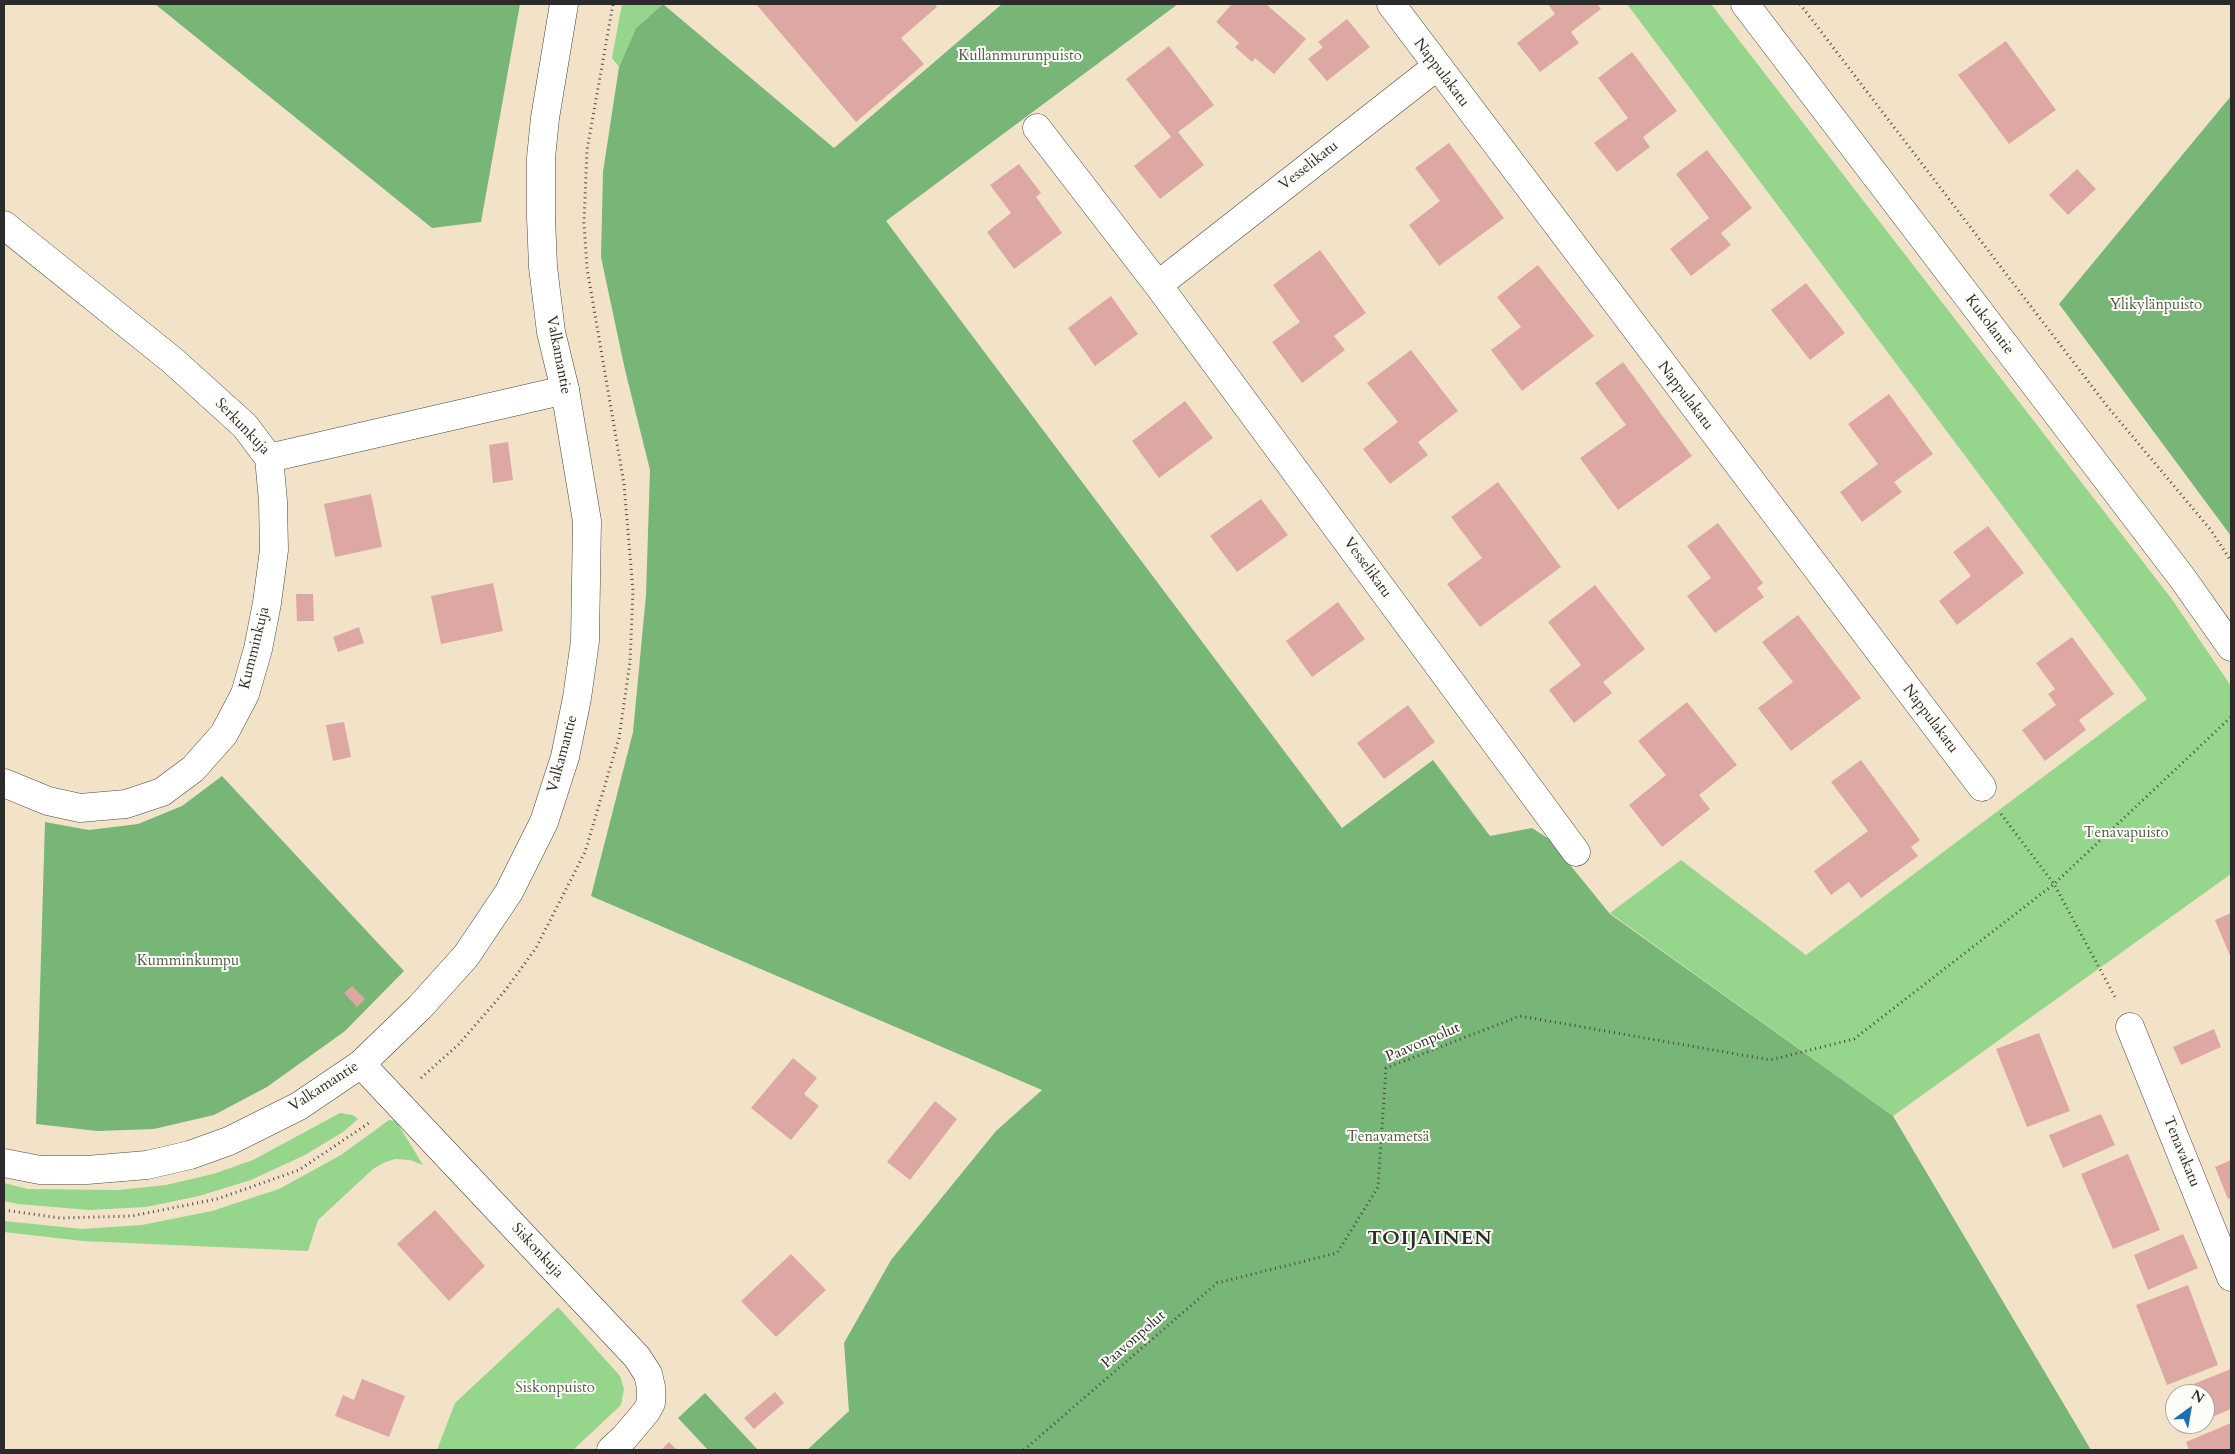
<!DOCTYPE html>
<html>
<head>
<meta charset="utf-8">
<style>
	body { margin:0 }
	#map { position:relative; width:2235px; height:1454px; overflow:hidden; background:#f2e3c8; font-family:Cardo,serif }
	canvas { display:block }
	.frame { position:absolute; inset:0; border:5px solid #2b2b2b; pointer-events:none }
	.north { position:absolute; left:2165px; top:1384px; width:50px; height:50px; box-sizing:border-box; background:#fdfcf7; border:1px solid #a9a8a5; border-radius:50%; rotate:32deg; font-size:14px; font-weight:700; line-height:20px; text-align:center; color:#2b2b2b }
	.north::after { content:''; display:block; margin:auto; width:18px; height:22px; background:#1f6fb2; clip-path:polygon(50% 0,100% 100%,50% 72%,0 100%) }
</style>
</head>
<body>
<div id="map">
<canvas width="2235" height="1454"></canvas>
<div class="frame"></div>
<div class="north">N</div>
</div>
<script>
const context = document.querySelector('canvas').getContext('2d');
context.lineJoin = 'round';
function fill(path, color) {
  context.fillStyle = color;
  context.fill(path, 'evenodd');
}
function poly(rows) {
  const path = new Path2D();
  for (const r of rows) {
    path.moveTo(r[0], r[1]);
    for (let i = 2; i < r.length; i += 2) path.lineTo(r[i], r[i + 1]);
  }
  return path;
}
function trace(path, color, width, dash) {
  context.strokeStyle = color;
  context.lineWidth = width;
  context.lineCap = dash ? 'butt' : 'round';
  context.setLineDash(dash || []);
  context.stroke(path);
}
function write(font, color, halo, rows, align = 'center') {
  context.font = font + ' Cardo,serif';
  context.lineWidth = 4;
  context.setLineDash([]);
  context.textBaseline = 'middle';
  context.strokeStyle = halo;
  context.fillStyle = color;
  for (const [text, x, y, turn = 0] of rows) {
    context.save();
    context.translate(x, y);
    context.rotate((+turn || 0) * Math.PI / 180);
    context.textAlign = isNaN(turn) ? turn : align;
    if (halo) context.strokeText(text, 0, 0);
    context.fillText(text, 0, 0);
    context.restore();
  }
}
fill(poly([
	[622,4,663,4,636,28,619,67,612,58],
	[1627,4,1711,4,2171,598,2231,686,2231,874,1893,1116,1610,913,1681,860,1806,955,2147,699],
	[340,1113,353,1115,358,1119,343,1132,305,1155,251,1180,199,1196,146,1207,89,1210,18,1204,4,1201,4,1183,28,1189,118,1190,166,1185,213,1174,253,1160],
	[389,1120,396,1121,423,1165,410,1160,395,1159,383,1163,373,1169,318,1220,308,1251,83,1241,4,1232,4,1221,82,1229,142,1225,212,1211,279,1189,341,1155],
	[558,1307,620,1376,624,1389,621,1405,573,1450,437,1450,455,1403]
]), '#95d58c');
fill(poly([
	[155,4,520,4,481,222,432,228],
	[663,4,834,148,1002,4,1178,4,886,221,1342,828,1433,760,1490,836,1532,828,1549,839,1610,914,1893,1116,2091,1450,807,1450,849,1411,844,1343,891,1260,996,1131,1042,1090,591,896,633,732,646,595,650,470,625,370,601,257,603,172,619,67,636,28],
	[2231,96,2231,536,2059,304],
	[222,776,404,971,345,1031,267,1087,214,1115,154,1129,97,1131,36,1124,45,822,89,830,138,824,182,806],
	[705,1393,758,1450,708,1450,678,1418]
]), '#78b678');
fill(poly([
	[756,4,934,4,937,7,901,38,924,64,856,122],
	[1232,4,1266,4,1306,39,1274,74,1255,58,1252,62,1235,47,1239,43,1216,22],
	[1548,4,1597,4,1601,9,1571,32,1579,43,1540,72,1517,43,1555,14],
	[1347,19,1370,47,1327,81,1308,59,1323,47,1318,42],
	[2006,41,2056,110,2009,144,1958,75],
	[1169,46,1214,105,1178,132,1204,165,1160,199,1134,166,1171,137,1126,79],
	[1632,52,1677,111,1643,137,1650,147,1617,172,1594,143,1628,118,1598,78],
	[1449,143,1504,218,1439,266,1409,225,1440,201,1415,168],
	[1707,150,1752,208,1721,233,1731,245,1691,276,1670,249,1709,218,1676,174],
	[1019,164,1041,193,1036,197,1062,233,1014,269,987,232,1011,213,990,185],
	[2077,169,2096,189,2068,215,2049,195],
	[1320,250,1366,313,1334,336,1345,350,1302,383,1272,342,1300,322,1273,285],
	[1538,265,1594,336,1522,391,1491,350,1521,327,1497,297],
	[1806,283,1845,333,1810,360,1771,310],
	[1111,296,1138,334,1095,366,1068,328],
	[1411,350,1458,411,1418,442,1428,455,1390,484,1363,449,1398,422,1367,383],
	[1623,362,1692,456,1618,510,1580,458,1626,425,1595,383],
	[1889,394,1933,454,1894,482,1902,492,1862,522,1840,492,1878,464,1848,424],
	[1185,401,1213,438,1159,478,1132,441],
	[508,442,513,480,493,483,489,445],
	[1498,482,1561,567,1480,627,1447,584,1482,558,1451,517],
	[371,494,382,547,335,557,324,504],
	[1261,499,1288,535,1237,572,1210,536],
	[1718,523,1763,583,1757,588,1764,597,1715,633,1687,596,1711,578,1687,546],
	[1988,526,2024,573,1957,625,1939,601,1971,576,1953,552],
	[493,583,503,631,441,644,431,596],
	[1595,585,1645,649,1603,682,1612,693,1574,723,1549,690,1581,665,1548,622],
	[296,594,313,594,314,621,297,621],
	[1338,602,1365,639,1312,677,1286,641],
	[1798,615,1861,698,1791,751,1758,708,1793,682,1762,642],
	[359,627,364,643,338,652,333,637],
	[2072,637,2114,694,2079,720,2086,730,2045,761,2022,730,2056,705,2048,694,2055,689,2036,663],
	[1687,702,1737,765,1699,795,1710,809,1662,847,1629,805,1666,775,1638,741],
	[1408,705,1435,742,1384,779,1357,743],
	[344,722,351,757,333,761,326,725],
	[1861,760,1920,840,1911,847,1918,856,1861,898,1849,882,1831,895,1814,871,1868,831,1831,782],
	[2231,913,2231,958,2215,920],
	[352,986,365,999,357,1007,344,993],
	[2214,1029,2221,1047,2181,1065,2173,1047],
	[2039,1033,2070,1111,2027,1127,1996,1049],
	[793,1058,817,1078,804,1094,819,1106,791,1140,751,1108],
	[935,1101,957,1119,910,1180,887,1162],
	[2101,1114,2115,1145,2063,1168,2049,1135],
	[2128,1154,2160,1230,2113,1249,2081,1174],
	[2231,1160,2231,1198,2228,1199,2215,1167],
	[435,1210,485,1266,449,1301,397,1244],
	[2183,1234,2198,1268,2148,1290,2134,1255],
	[791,1254,826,1290,776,1337,741,1301],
	[2188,1285,2218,1365,2167,1385,2136,1305],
	[2231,1369,2231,1409,2205,1420,2205,1394,2194,1394,2191,1385],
	[362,1379,405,1396,389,1437,335,1416,343,1395,354,1400],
	[775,1392,784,1403,754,1429,744,1418],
	[2231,1423,2231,1450,2189,1450,2186,1442],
	[669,1442,677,1450,661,1450]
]), '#dda8a4');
const street = poly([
	[1391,4,1982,787],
	[1436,67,1158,285,1576,852],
	[1037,128,1158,285],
	[4,225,172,360,245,426,269,458,565,390],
	[4,783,48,801,80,808,126,804,162,792,193,769,224,734,245,694,258,649,267,603,274,550,273,501,269,458],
	[2130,1027,2231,1277],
	[361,1064,637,1357,648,1374,651,1387,651,1403,646,1412,624,1438,611,1450]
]);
const secondary = poly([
	[1745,4,2183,579,2231,647],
	[4,1163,40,1170,87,1170,147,1165,190,1155,229,1141,299,1106,361,1064,420,1007,466,956,509,892,544,822,565,757,577,698,585,641,587,521,565,390,551,332,543,267,541,217,541,158,545,118,564,4]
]);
trace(street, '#494743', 29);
trace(secondary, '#494743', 29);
trace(poly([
	[1800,4,2107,406,2210,529,2231,561],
	[2001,814,2054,884,2115,997],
	[421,1078,459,1044,504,992,536,948,585,852,619,738,630,662,633,591,624,484,587,268,584,223,587,150,613,4],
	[4,1210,60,1218,132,1216,217,1199,299,1170,369,1123],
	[1024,1450,1217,1283,1337,1253,1378,1187,1386,1068,1520,1016,1770,1060,1854,1039,2054,884,2231,717]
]), '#494743', 3, [1, 4]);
trace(street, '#fff', 28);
trace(secondary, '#fff', 28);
write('15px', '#4b5e48', '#fdfcf7', [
	["Kullanmurunpuisto",1020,57],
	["Ylikylänpuisto",2156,306],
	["Tenavapuisto",2126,834],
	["Kumminkumpu",188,962],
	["Tenavametsä",1388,1138],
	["Siskonpuisto",555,1389]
]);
write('15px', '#2b2b2b', '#fdfcf7', [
	["Nappulakatu",1441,73,53],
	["Vesselikatu",1309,166,-38],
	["Kukolantie",1989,325,53],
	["Valkamantie",558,355,79],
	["Nappulakatu",1685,396,53],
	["Serkunkuja",242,427,46],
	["Vesselikatu",1367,568,54],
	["Kumminkuja",255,648,-76],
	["Nappulakatu",1930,719,53],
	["Valkamantie",563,754,-75],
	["Paavonpolut",1423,1043,-23],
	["Valkamantie",324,1087,-33],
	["Tenavakatu",2181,1152,68],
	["Siskonkuja",537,1251,47],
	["Paavonpolut",1134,1340,-41]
]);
context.letterSpacing = '1px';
write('bold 20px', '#2b2b2b', '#fdfcf7', [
	["TOIJAINEN",1430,1239]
]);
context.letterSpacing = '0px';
</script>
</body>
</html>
